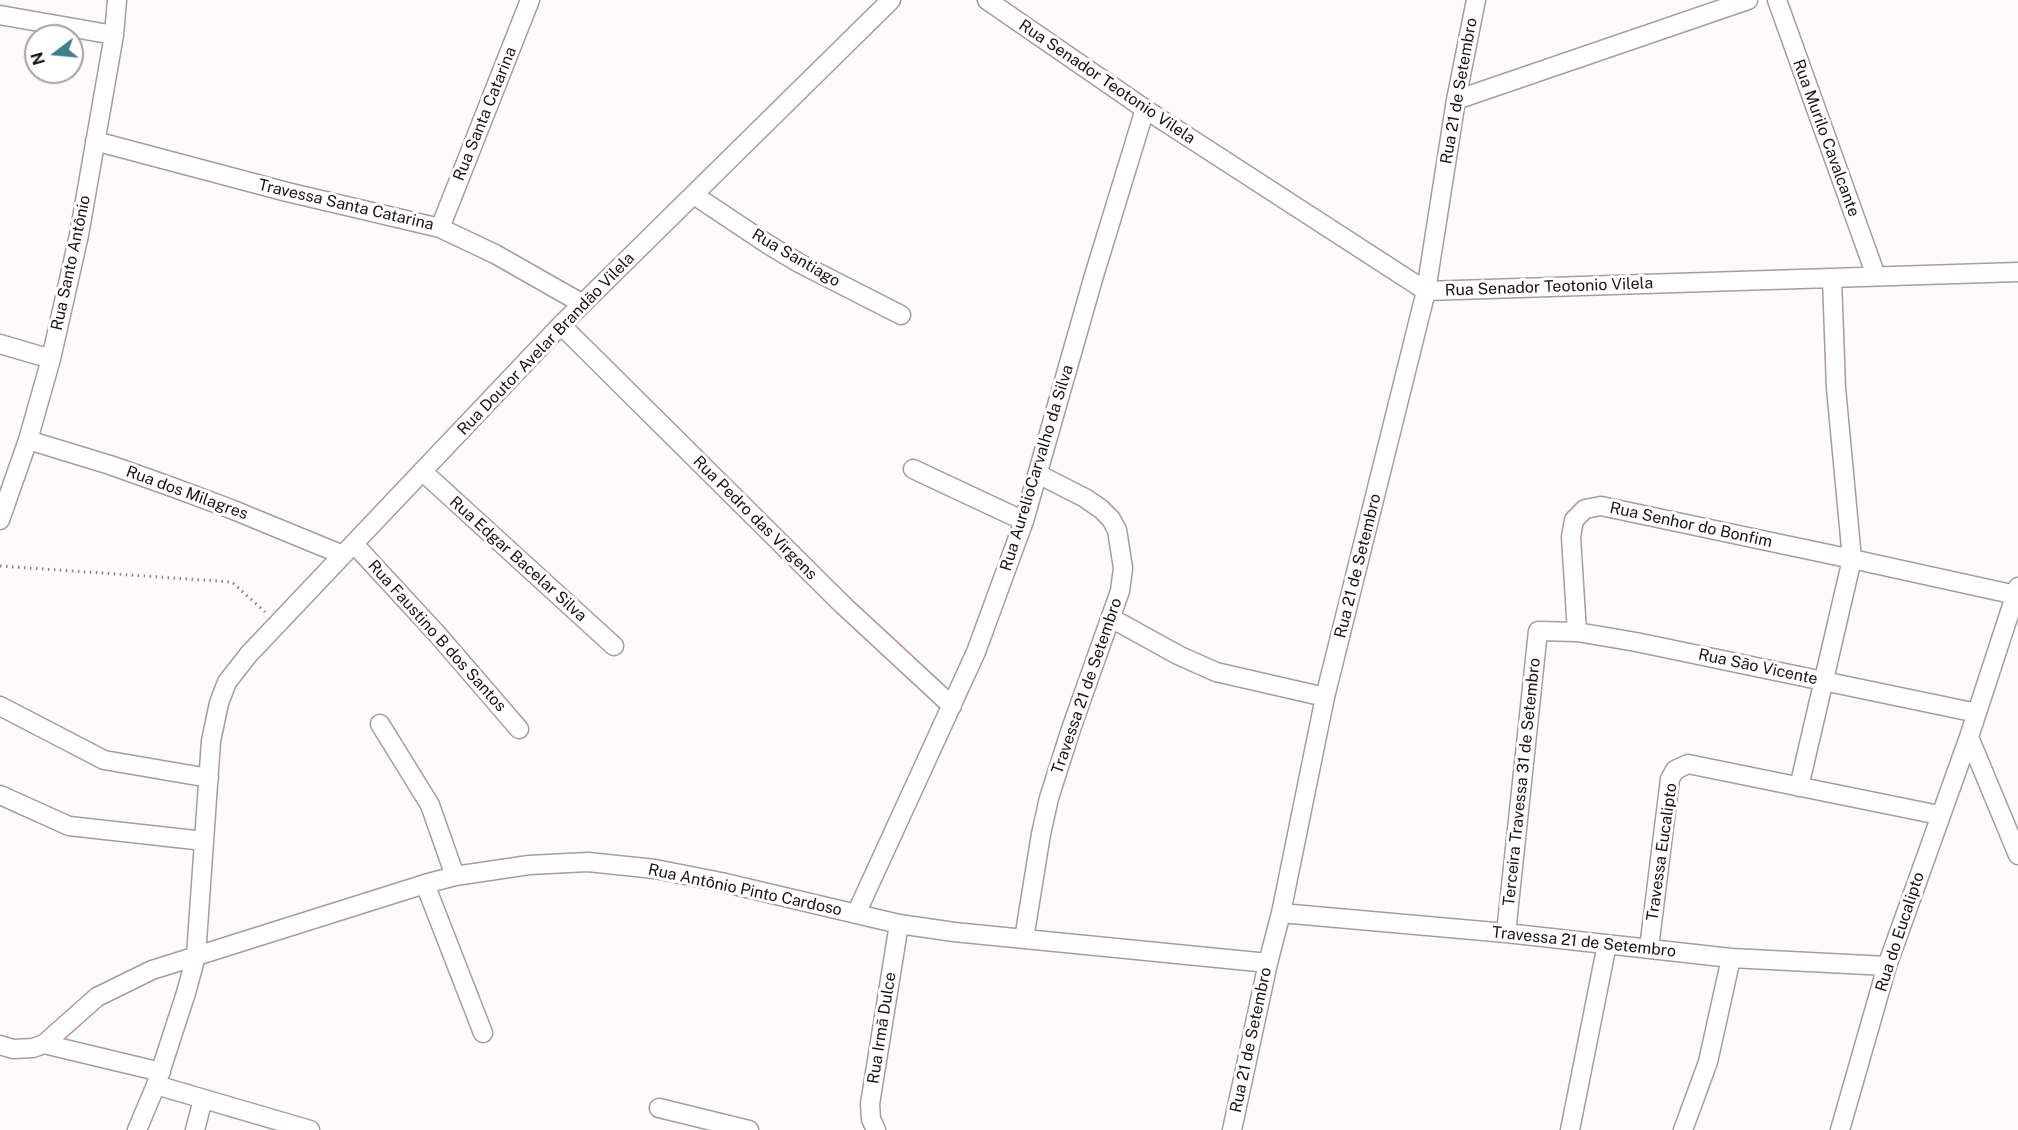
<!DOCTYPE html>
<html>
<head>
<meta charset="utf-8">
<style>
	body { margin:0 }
	#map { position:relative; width:2018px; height:1130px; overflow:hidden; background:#fefafb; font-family:"Public Sans",sans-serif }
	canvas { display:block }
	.north { position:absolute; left:24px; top:24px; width:60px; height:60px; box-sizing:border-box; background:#fff; border:2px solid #a3a0a1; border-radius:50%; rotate:254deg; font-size:16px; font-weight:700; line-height:24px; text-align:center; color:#191213 }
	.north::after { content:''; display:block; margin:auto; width:21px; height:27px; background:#3b7e8e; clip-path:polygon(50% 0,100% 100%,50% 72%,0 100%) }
</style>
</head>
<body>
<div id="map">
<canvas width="2018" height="1130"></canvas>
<div class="north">N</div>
</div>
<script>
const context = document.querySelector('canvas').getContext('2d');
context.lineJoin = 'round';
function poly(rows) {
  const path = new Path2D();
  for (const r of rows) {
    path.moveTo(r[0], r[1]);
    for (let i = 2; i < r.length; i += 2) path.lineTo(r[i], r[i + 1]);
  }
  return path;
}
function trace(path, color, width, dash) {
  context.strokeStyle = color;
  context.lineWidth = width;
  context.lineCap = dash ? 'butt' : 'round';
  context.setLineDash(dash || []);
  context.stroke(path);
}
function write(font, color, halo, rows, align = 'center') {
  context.font = font + ' "Public Sans",sans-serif';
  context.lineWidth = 6;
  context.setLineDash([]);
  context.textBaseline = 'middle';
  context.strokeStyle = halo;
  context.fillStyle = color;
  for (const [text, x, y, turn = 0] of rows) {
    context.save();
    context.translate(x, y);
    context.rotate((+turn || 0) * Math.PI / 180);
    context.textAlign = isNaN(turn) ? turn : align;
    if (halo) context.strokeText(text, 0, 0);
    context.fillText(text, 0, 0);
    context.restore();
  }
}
const minor = poly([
	[987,0,1145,109,1426,291,2018,272],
	[1777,0,1876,276],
	[0,15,114,35],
	[1456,100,1748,0],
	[95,141,287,192,440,228,495,254,583,304],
	[694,195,769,245,799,263,901,315],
	[440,228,530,0],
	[561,325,843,605,952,706],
	[0,344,51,359],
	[28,440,110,465,172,487,231,509,343,555],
	[913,469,1024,521],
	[422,471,614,646],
	[0,520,28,440,51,359,79,235,114,35,117,0],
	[354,544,438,635,519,729],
	[2018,587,1969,737,2018,855],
	[1111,618,1178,655,1216,672,1325,697],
	[1577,632,1571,537,1574,520,1585,509,1601,506,1852,559,2016,595],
	[0,706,104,760,209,778],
	[380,724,430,805,455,876],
	[1799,787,1852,559,1836,388,1832,279],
	[0,795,69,826,204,841],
	[425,884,483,1033],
	[1281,913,1506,933,1731,958,1887,966],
	[856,914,976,652,1024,521,1093,279,1145,109],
	[1506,933,1538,631,1577,632,1636,642,1977,713],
	[1024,939,1041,834,1049,798,1071,729,1120,591,1123,568,1117,530,1111,519,1101,509,1085,498,1038,474],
	[1649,948,1670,779,1675,770,1688,764,1939,815],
	[44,1044,161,1072],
	[0,1045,13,1049,33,1048,44,1044,97,997,152,970,425,884,455,876,529,865,588,862,655,869,721,882,899,924,954,932,1268,963],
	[156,1085,310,1130],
	[659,1108,749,1130],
	[137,1130,156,1085,186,993,196,956,211,741,219,703,227,682,249,654,561,325,891,0],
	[195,1130,203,1099],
	[876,1130,871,1119,870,1104,899,924],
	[1232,1130,1268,963,1281,913,1325,697,1426,291,1456,100,1476,0],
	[1570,1130,1607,944],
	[1683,1130,1708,1062,1731,958],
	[1840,1130,1887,966,1969,737]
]);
trace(minor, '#ad999d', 21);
trace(poly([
	[0,566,232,582,265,612]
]), '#888283', 3, [1.5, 4.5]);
trace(minor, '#fff', 18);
write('16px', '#191213', '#fff', [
	["Rua Senador Teotonio Vilela",1107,82,34],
	["Rua 21 de Setembro",1459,91,-80],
	["Rua Santa Catarina",485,114,-68],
	["Rua Murilo Cavalcante",1826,138,70],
	["Travessa Santa Catarina",346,205,13],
	["Rua Santiago",796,258,30],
	["Rua Santo Antônio",71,263,-78],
	["Rua Senador Teotonio Vilela",1549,287,-2],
	["Rua Doutor Avelar Brandão Vilela",546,344,-46],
	["Rua AurelioCarvalho da Silva",1037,468,-73],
	["Rua dos Milagres",187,493,20],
	["Rua Pedro das Virgens",755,518,45],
	["Rua Senhor do Bonfim",1691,525,12],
	["Rua Edgar Bacelar Silva",518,559,42],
	["Rua 21 de Setembro",1358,566,-76],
	["Rua Faustino B dos Santos",437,636,48],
	["Rua São Vicente",1758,667,12],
	["Travessa 21 de Setembro",1087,686,-71],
	["Terceira Travessa 31 de Setembro",1522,782,-84],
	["Travessa Eucalipto",1662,852,-82],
	["Rua Antônio Pinto Cardoso",745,890,12],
	["Rua do Eucalipto",1900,932,-72],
	["Travessa 21 de Setembro",1584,942,6],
	["Rua Irmã Dulce",882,1028,-81],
	["Rua 21 de Setembro",1251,1040,-78]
]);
</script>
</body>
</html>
